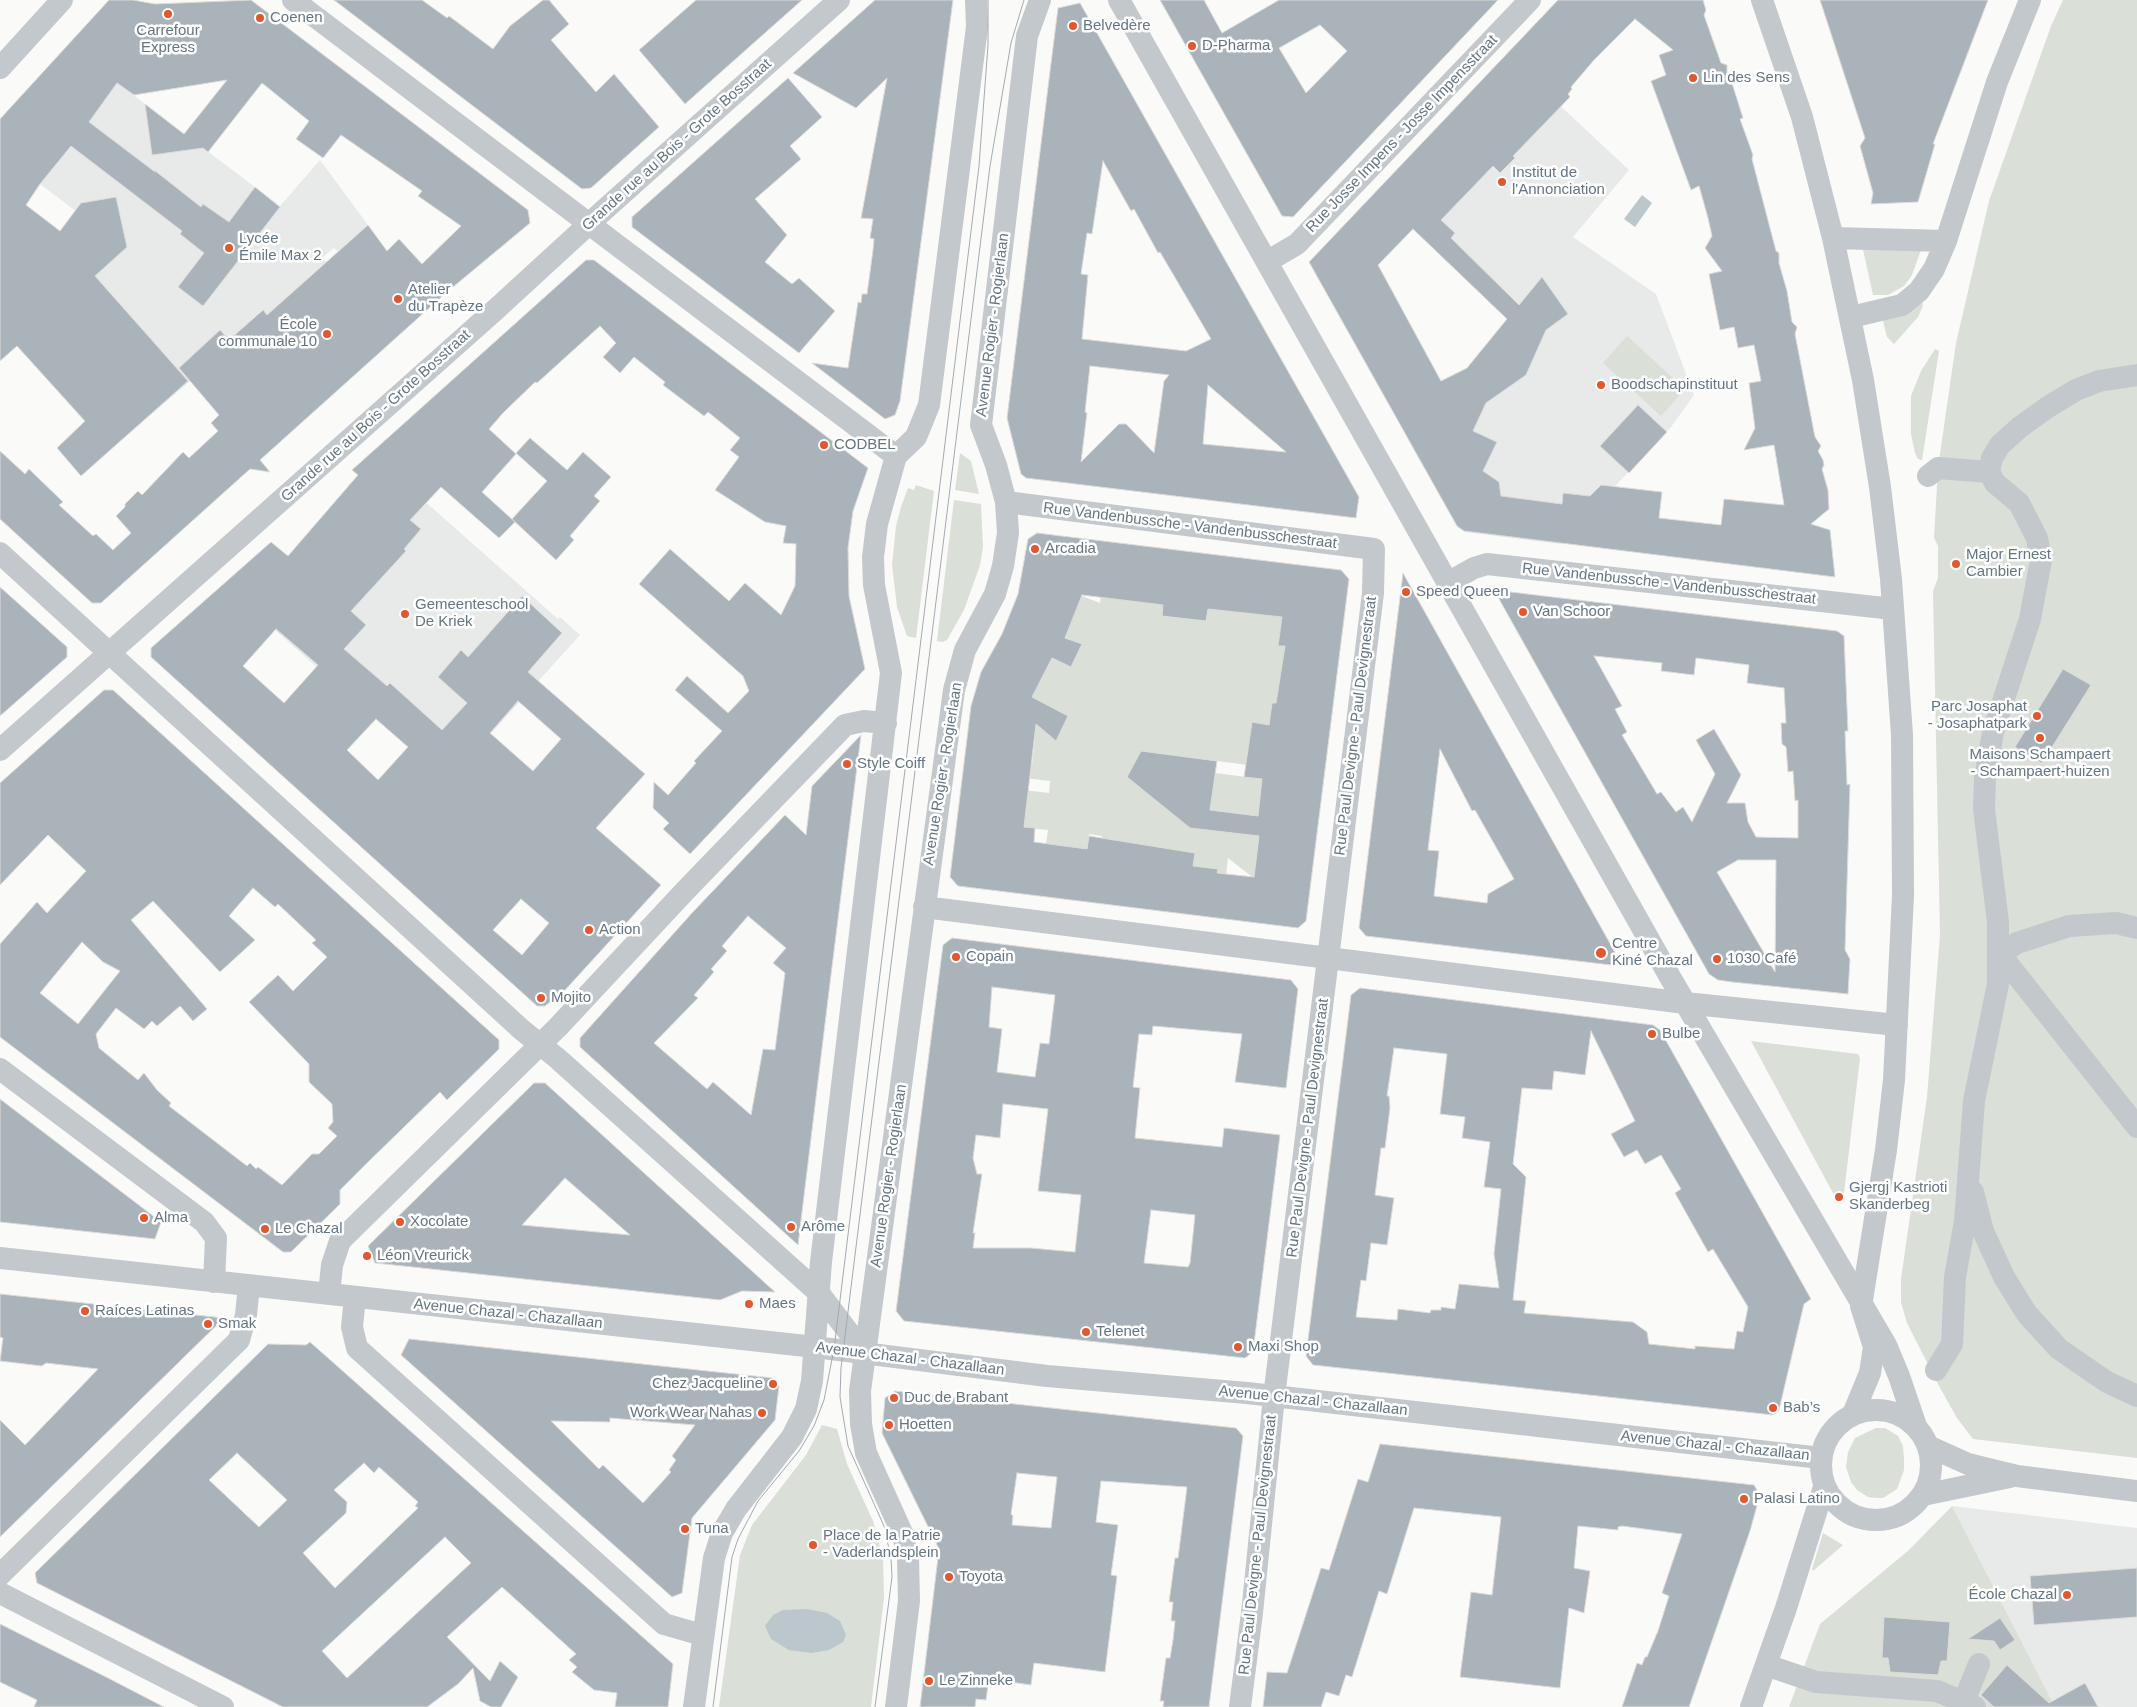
<!DOCTYPE html>
<html>
<head>
<meta charset="utf-8">
<style>
	body { margin:0 }
	canvas { display:block; background:#fafaf8 }
</style>
</head>
<body>
<canvas width="2137" height="1707"></canvas>
<script>
const context = document.querySelector('canvas').getContext('2d');
context.lineJoin = 'round';
function fill(path, color) {
  context.fillStyle = color;
  context.fill(path, 'evenodd');
}
function poly(rows) {
  const path = new Path2D();
  for (const r of rows) {
    if (r.length === 3) {
      path.moveTo(r[0] + r[2], r[1]);
      path.arc(r[0], r[1], r[2], 0, 2 * Math.PI);
      continue;
    }
    path.moveTo(r[0], r[1]);
    for (let i = 2; i < r.length; i += 2) path.lineTo(r[i], r[i + 1]);
  }
  return path;
}
function trace(path, color, width, dash) {
  context.strokeStyle = color;
  context.lineWidth = width;
  context.lineCap = dash ? 'butt' : 'round';
  context.setLineDash(dash || []);
  context.stroke(path);
}
function write(font, color, halo, rows, align = 'center') {
  context.font = font + ' Arial,sans-serif';
  context.lineWidth = 5;
  context.setLineDash([]);
  context.textBaseline = 'middle';
  context.strokeStyle = halo;
  context.fillStyle = color;
  for (const [text, x, y, turn = 0] of rows) {
    context.save();
    context.translate(x, y);
    context.rotate((+turn || 0) * Math.PI / 180);
    context.textAlign = isNaN(turn) ? turn : align;
    if (halo) context.strokeText(text, 0, 0);
    context.fillText(text, 0, 0);
    context.restore();
  }
}
fill(poly([
	[1506,55,1629,170,1573,237,1656,294,1694,395,1671,427,1560,544,1465,532,1457,526,1407,438,1442,418,1478,481,1497,442,1489,438,1469,440,1486,403,1526,375,1546,330,1568,314,1542,277,1507,319,1375,192],
	[104,73,280,206,320,160,368,225,338,251,334,248,322,258,326,262,267,315,262,310,250,321,254,326,110,450,17,346,125,248,40,184,0,119],
	[370,453,558,619,560,617,580,635,447,782,224,585,271,542,288,556,358,476,352,470],
	[1952,1506,2137,1528,2137,1707,2055,1707]
]), '#e8e9e9');
fill(poly([
	[2063,0,2137,0,2137,1458,1973,1439,1957,1418,1939,1386,1907,1323,1901,1302,1901,1279,1927,1097,1940,935,1933,591,1938,578,1938,546,1934,538,1938,468,1956,343,1989,201,2051,26],
	[1862,245,1921,250,1912,275,1904,286,1888,295,1873,295],
	[1922,301,1923,306,1918,317,1894,344,1887,337,1883,321],
	[1627,336,1685,389,1661,416,1603,363],
	[1935,349,1939,351,1922,460,1918,459,1915,453,1911,434,1911,396,1921,371],
	[960,453,971,461,979,494,955,490],
	[916,485,934,491,916,638,907,636,897,607,892,565,896,526,901,507,908,488,914,490],
	[954,500,981,504,983,547,980,565,964,610,947,640,943,642,937,641],
	[1165,591,1162,616,1206,621,1208,609,1217,610,1218,608,1307,620,1278,645,1285,646,1284,650,1287,651,1276,703,1272,703,1269,725,1252,723,1248,765,1141,751,1127,777,1189,827,1259,836,1255,871,1265,872,1255,879,1228,858,1225,883,1216,882,1217,869,1206,867,1204,882,1102,838,1102,836,1089,834,1086,855,1046,844,1048,830,1001,825,1024,827,1027,803,1023,790,1049,793,1050,781,1017,777,1018,765,1032,766,1035,735,1012,731,1020,710,1056,740,1068,716,1023,692,1032,675,1041,680,1052,658,1071,667,1081,645,1065,637,1074,593,1100,603,1101,597,1110,598],
	[1215,773,1262,779,1260,798,1270,800,1265,823,1256,816,1192,807],
	[1751,1041,1858,1054,1860,1058,1844,1193,1834,1195],
	[822,1425,837,1429,847,1464,873,1521,883,1557,884,1598,871,1707,719,1707,740,1555,752,1525,806,1455],
	[1876,1428,1885,1428,1898,1436,1903,1446,1904,1460,1904,1470,1897,1489,1883,1498,1877,1498,1868,1497,1857,1490,1851,1482,1846,1467,1848,1452,1855,1438],
	[1952,1506,2055,1707,1789,1707,1820,1624,1909,1550],
	[1823,1533,1843,1545,1813,1571,1812,1569]
]), '#dadfd7');
fill(poly([
	[1642,195,1652,203,1635,227,1624,219],
	[807,1609,827,1613,840,1621,846,1635,843,1642,829,1650,811,1653,789,1650,771,1639,765,1626,773,1615,783,1610]
]), '#bbc7cb');
const building = poly([
	[109,0,133,0,155,4,251,0,528,210,530,223,447,292,260,460,270,472,250,469,101,603,92,603,0,519,0,451,25,474,29,469,63,502,59,505,93,536,96,534,113,550,131,533,116,516,125,507,125,504,138,491,142,495,183,452,189,458,218,431,211,423,219,415,179,368,220,330,229,340,263,310,267,315,368,225,387,251,399,239,422,264,461,226,418,196,422,191,341,135,323,158,296,139,309,121,262,83,208,152,203,148,152,155,145,104,184,134,227,80,134,95,117,83,89,122,155,172,154,170,201,207,203,204,229,222,255,187,280,207,203,306,178,287,204,253,180,234,182,231,71,146,40,184,26,205,60,231,81,203,116,197,127,247,95,276,188,381,81,476,57,448,85,421,17,346,0,361,0,119,109,0],
	[334,0,422,0,447,18,449,16,493,49,510,26,543,0,549,0,569,24,551,40,596,92,614,74,659,127,591,188,582,189,334,0],
	[696,0,802,0,685,104,639,50,696,0],
	[875,0,953,0,900,401,895,415,885,419,812,363,848,368,858,302,861,303,862,294,867,294,873,250,874,239,870,238,873,219,861,218,887,78,856,108,793,73,875,0],
	[1160,0,1204,0,1222,33,1279,0,1498,0,1293,217,1282,216,1160,0],
	[1320,25,1347,51,1306,93,1279,48,1320,25],
	[1558,0,1703,0,1706,10,1704,15,1721,63,1727,65,1727,79,1731,80,1743,118,1740,119,1753,155,1752,159,1776,251,1779,253,1779,263,1787,291,1792,322,1797,327,1795,334,1815,437,1821,446,1818,451,1823,460,1824,465,1822,469,1828,490,1829,509,1811,524,1830,530,1835,577,1464,531,1457,526,1309,262,1558,0],
	[1635,19,1673,50,1659,55,1666,75,1651,81,1691,190,1699,186,1708,218,1712,236,1705,248,1722,271,1709,274,1720,330,1734,327,1738,348,1754,345,1761,381,1749,383,1755,428,1744,450,1774,445,1784,505,1724,499,1721,525,1659,518,1662,492,1601,485,1590,496,1563,493,1562,504,1501,496,1499,482,1483,471,1497,442,1473,431,1486,403,1526,375,1546,330,1568,314,1542,277,1519,305,1451,238,1455,233,1441,220,1493,166,1500,173,1515,158,1513,156,1570,97,1568,94,1572,89,1571,87,1594,60,1635,19],
	[1413,229,1507,319,1467,368,1441,381,1378,265,1413,229],
	[1820,0,1988,0,1933,144,1935,144,1918,202,1871,204,1873,193,1860,146,1865,138,1820,0],
	[1080,3,1359,497,1356,518,1026,478,1021,474,1007,418,1051,63,1058,8,1080,3],
	[1103,161,1131,211,1134,209,1158,253,1160,252,1211,339,1186,351,1082,339,1088,275,1081,274,1087,233,1092,234,1103,161],
	[1090,366,1169,375,1164,381,1154,453,1126,424,1119,424,1081,462,1087,413,1085,412,1090,366],
	[1208,385,1286,452,1203,444,1208,385],
	[788,78,822,117,790,146,801,159,755,199,787,235,765,262,792,284,799,278,835,311,799,353,632,227,632,217,788,78],
	[586,260,594,260,868,468,853,511,848,548,849,596,865,669,690,854,663,829,669,823,653,808,654,782,668,795,696,763,694,761,722,731,675,690,687,676,728,713,749,691,743,676,639,584,670,549,729,601,745,583,781,615,795,586,796,544,783,543,786,526,765,522,715,490,739,457,730,450,740,438,708,412,704,416,663,385,665,382,634,357,620,373,603,357,616,343,600,326,537,383,535,382,503,413,489,429,516,454,482,492,515,522,499,538,441,487,410,520,421,529,404,549,406,551,351,611,366,625,344,649,387,686,390,683,442,730,467,703,438,677,461,650,468,657,522,596,562,633,528,672,645,774,596,828,661,885,566,989,545,1006,537,1006,151,657,151,648,271,542,288,556,358,475,352,470,586,260],
	[276,629,318,665,284,703,243,666,276,629],
	[518,701,561,739,533,771,490,733,518,701],
	[376,719,408,747,378,780,347,750,376,719],
	[521,899,549,923,522,955,493,930,521,899],
	[1638,405,1667,432,1629,473,1600,446,1638,405],
	[530,438,567,470,583,452,611,477,594,496,600,501,570,536,574,540,556,560,512,519,547,481,516,453,530,438],
	[1037,533,1341,570,1349,579,1306,921,1298,928,958,886,950,877,971,706,981,672,1002,634,1018,594,1028,539,1037,533],
	[1082,595,1163,605,1162,616,1206,621,1208,609,1282,617,1278,646,1285,646,1276,703,1272,703,1269,725,1252,722,1244,777,1262,779,1258,816,1210,810,1217,761,1141,751,1127,777,1190,828,1259,836,1254,877,1217,873,1218,869,1193,866,1195,853,1089,836,1087,849,1034,842,1035,828,1024,827,1036,724,1056,741,1068,716,1032,697,1052,658,1071,667,1082,644,1065,638,1082,595],
	[1403,573,1617,956,1611,965,1366,936,1359,928,1403,573],
	[1440,749,1472,811,1475,810,1514,879,1488,894,1487,903,1434,896,1439,851,1428,850,1440,749],
	[0,587,67,647,67,657,0,716,0,587],
	[1494,590,1837,631,1844,636,1848,731,1845,731,1847,785,1850,784,1845,950,1850,959,1848,994,1732,982,1718,980,1709,974,1494,590],
	[1594,656,1662,663,1661,671,1694,675,1696,658,1749,665,1747,683,1784,688,1786,723,1781,723,1782,744,1786,747,1788,772,1793,771,1795,801,1798,800,1798,838,1756,837,1748,822,1745,803,1727,803,1741,775,1714,729,1696,740,1715,774,1692,822,1683,807,1676,812,1661,792,1657,794,1622,735,1627,732,1615,709,1622,706,1594,656],
	[1738,860,1776,860,1775,972,1717,872,1738,860],
	[2063,669,2091,685,2042,763,2015,747,2063,669],
	[104,690,113,690,499,1040,499,1049,447,1100,440,1092,365,1165,340,1190,340,1204,291,1252,283,1252,0,1037,0,944,37,902,47,913,86,871,48,835,0,885,0,783,104,690],
	[253,888,275,907,278,904,316,940,312,943,327,957,293,991,278,975,249,1002,309,1064,309,1082,332,1104,333,1122,328,1128,337,1136,319,1154,312,1154,282,1185,258,1167,256,1169,250,1163,247,1166,169,1106,171,1103,157,1090,144,1073,138,1080,99,1048,96,1034,116,1008,144,1029,152,1021,157,1026,180,1006,193,1021,207,1009,131,920,153,901,220,972,255,940,229,916,253,888],
	[82,942,103,962,120,971,78,1024,40,993,82,942],
	[861,735,829,991,798,1245,580,1047,580,1038,692,913,785,815,806,835,812,786,861,735],
	[748,916,786,948,773,963,785,973,775,1050,763,1049,751,1115,713,1082,707,1089,654,1043,698,998,694,995,714,972,711,969,727,951,722,946,748,916],
	[952,938,1291,980,1298,989,1286,1088,1235,1082,1242,1034,1153,1026,1152,1035,1139,1034,1133,1087,1140,1088,1135,1138,1222,1147,1224,1128,1280,1135,1253,1352,1245,1358,904,1321,896,1311,943,945,952,938],
	[992,987,1055,995,1049,1044,1040,1043,1035,1077,997,1072,1002,1029,989,1027,992,987],
	[1003,1104,1048,1109,1038,1191,1081,1195,1075,1252,1031,1248,973,1248,975,1233,973,1233,982,1174,977,1174,973,1158,976,1135,1000,1138,1003,1104],
	[1151,1210,1195,1215,1190,1263,1188,1267,1144,1263,1151,1210],
	[1360,988,1653,1025,1660,1030,1811,1299,1804,1304,1779,1410,1773,1415,1313,1365,1306,1356,1351,995,1360,988],
	[1591,1031,1635,1121,1611,1134,1624,1157,1637,1150,1645,1164,1661,1155,1681,1189,1675,1193,1708,1252,1713,1249,1748,1307,1743,1332,1737,1331,1734,1349,1695,1346,1695,1349,1649,1344,1647,1332,1633,1322,1524,1313,1526,1301,1513,1300,1526,1177,1513,1164,1522,1088,1552,1090,1554,1071,1585,1075,1591,1031],
	[1394,1048,1447,1054,1440,1114,1465,1117,1462,1138,1490,1142,1484,1187,1501,1189,1494,1254,1499,1288,1459,1284,1455,1309,1441,1307,1441,1310,1431,1310,1430,1313,1398,1309,1397,1320,1356,1317,1361,1280,1366,1281,1371,1243,1387,1245,1394,1198,1375,1195,1381,1148,1385,1148,1390,1108,1389,1096,1387,1096,1394,1048],
	[534,1083,545,1083,775,1292,742,1291,720,1300,375,1263,368,1246,534,1083],
	[565,1178,630,1235,522,1225,565,1178],
	[0,1099,161,1222,155,1239,0,1222,0,1099],
	[0,1294,224,1318,0,1537,0,1420,25,1445,98,1369,46,1363,42,1366,0,1361,3,1338,0,1337,0,1294],
	[409,1339,773,1378,779,1386,775,1420,692,1518,682,1593,672,1597,401,1355,409,1339],
	[610,1418,695,1425,672,1456,676,1460,669,1470,671,1472,643,1503,603,1465,599,1469,551,1421,610,1422,610,1418],
	[310,1342,673,1664,668,1707,615,1707,617,1693,594,1690,572,1672,577,1667,569,1660,576,1654,502,1587,447,1637,490,1681,500,1661,518,1677,501,1707,491,1707,480,1701,473,1668,458,1684,427,1707,283,1707,37,1583,35,1573,268,1344,306,1345,310,1342],
	[237,1453,287,1500,259,1527,209,1480,237,1453],
	[364,1463,374,1473,379,1467,418,1502,415,1506,418,1508,335,1588,303,1553,346,1513,347,1502,334,1490,364,1463],
	[445,1537,471,1563,347,1678,322,1651,445,1537],
	[895,1391,1236,1428,1243,1436,1209,1707,1163,1707,1164,1701,1160,1701,1166,1658,1170,1658,1173,1640,1175,1621,1171,1621,1173,1602,1169,1602,1175,1558,1178,1558,1187,1487,1101,1481,1096,1522,1118,1525,1111,1575,1117,1576,1105,1672,1034,1663,1031,1685,989,1679,986,1700,976,1699,975,1707,920,1707,939,1549,882,1433,885,1398,895,1391],
	[1017,1473,1057,1477,1051,1528,1012,1525,1013,1516,1011,1514,1017,1473],
	[1380,1444,1754,1485,1760,1495,1750,1531,1689,1707,1622,1707,1637,1663,1642,1665,1645,1657,1647,1657,1658,1631,1669,1596,1662,1593,1663,1590,1682,1534,1622,1526,1618,1527,1618,1530,1578,1526,1574,1568,1590,1571,1584,1613,1569,1608,1560,1688,1460,1677,1471,1592,1492,1595,1501,1517,1414,1508,1387,1594,1379,1591,1352,1677,1346,1675,1339,1696,1326,1692,1321,1707,1263,1707,1267,1672,1287,1673,1321,1568,1329,1570,1358,1479,1368,1482,1380,1444],
	[2137,1568,2137,1617,2034,1625,2030,1576,2137,1568],
	[1884,1617,1950,1622,1947,1661,1941,1661,1938,1675,1890,1672,1888,1658,1882,1658,1884,1617],
	[2000,1618,2015,1640,2000,1650,1994,1641,1968,1639,2000,1618],
	[0,1624,108,1678,164,1707,34,1707,37,1700,0,1682,0,1624],
	[2007,1665,2049,1703,2085,1683,2098,1707,1994,1707,1981,1695,2007,1665]
]);
fill(building, '#aab3b9');
trace(building, '#dcdcda', 1);
trace(poly([
	[293,0,896,456],
	[1119,0,1670,977,1886,1345,1899,1376,1916,1426],
	[1762,0,1802,117,1833,238,1863,380,1880,487,1891,579,1902,735,1903,895,1894,1080,1886,1150,1861,1306,1874,1347,1870,1373,1853,1414],
	[0,68,62,0],
	[1833,238,1946,241],
	[1268,261,1297,244,1530,0],
	[1851,317,1902,305,1919,291,1934,269,1946,241,1997,82,2030,0],
	[1928,476,1938,468,1989,472],
	[1006,502,1374,549,1373,593,1274,1397,1252,1613,1240,1707],
	[0,553,522,1030,557,1058,819,1293,865,1354],
	[1449,582,1474,568,1487,564,1893,609],
	[0,750,493,312,603,211,839,0],
	[924,907,1685,1003,1897,1025],
	[2000,954,2137,1127],
	[2000,954,2017,943,2069,926,2116,923,2137,928],
	[0,1069,204,1222,216,1238,214,1282],
	[1973,1192,1983,1231,2004,1277,2027,1314,2059,1349,2107,1382,2137,1396],
	[0,1258,815,1347,1047,1376,1247,1393,1821,1458],
	[329,1294,332,1265,340,1241,558,1027,684,892,845,725,864,721,886,723],
	[355,1297,352,1327,357,1348,664,1624,702,1635],
	[1936,1370,1952,1344,1955,1277,1965,1221,1974,1101,1998,984,1998,922,1984,809,1985,779,1993,732,2030,619,2041,560,2037,538,2019,503,1995,483,1989,472,1992,458,2000,445,2020,427,2048,407,2076,390,2099,381,2137,375],
	[1876,1465,55],
	[1928,1446,1968,1464,2017,1476,2137,1491],
	[1923,1495,2010,1477],
	[0,1575,239,1340,246,1315,249,1285],
	[0,1593,223,1707],
	[1766,1665,1816,1682,1937,1691,1975,1707],
	[1964,1701,1979,1664],
	[694,1707,714,1558,722,1533,736,1509,792,1437,806,1409,812,1381,821,1262,891,673,874,585,873,557,877,524,896,456,916,437,929,405,977,27,976,0],
	[896,1707,909,1601,908,1557,903,1535,866,1453,861,1424,860,1391,954,690,965,650,995,594,1003,566,1008,533,1006,502,996,465,981,425,1027,36,1040,0],
	[1751,1707,1786,1608,1824,1487]
]), '#c3c8cc', 22);
trace(poly([
	[713,1707,732,1557,738,1539,758,1501,799,1451,814,1426,824,1400,834,1349,979,166,988,45,988,0],
	[875,1707,892,1577,891,1558,884,1526,848,1446,840,1397,841,1368,990,166,1011,43,1024,0]
]), '#a2aab0', 1);
for (const [x, y, r, color] of [
	[168,14,5,"#e4572e"],
	[260,18,5,"#e4572e"],
	[1073,26,5,"#e4572e"],
	[1192,46,5,"#e4572e"],
	[1693,78,5,"#e4572e"],
	[1502,182,5,"#e4572e"],
	[229,248,5,"#e4572e"],
	[398,299,5,"#e4572e"],
	[327,334,5,"#e4572e"],
	[1601,385,5,"#e4572e"],
	[824,445,5,"#e4572e"],
	[1035,549,5,"#e4572e"],
	[1956,564,5,"#e4572e"],
	[1406,592,5,"#e4572e"],
	[1523,612,5,"#e4572e"],
	[405,614,5,"#e4572e"],
	[2037,716,5,"#e4572e"],
	[2040,738,5,"#e4572e"],
	[847,764,5,"#e4572e"],
	[589,930,5,"#e4572e"],
	[1601,953,6,"#e4572e"],
	[956,957,5,"#e4572e"],
	[1717,959,5,"#e4572e"],
	[541,998,5,"#e4572e"],
	[1652,1034,5,"#e4572e"],
	[1839,1197,5,"#e4572e"],
	[144,1218,5,"#e4572e"],
	[400,1222,5,"#e4572e"],
	[791,1227,5,"#e4572e"],
	[265,1229,5,"#e4572e"],
	[367,1256,5,"#e4572e"],
	[749,1304,5,"#e4572e"],
	[85,1311,5,"#e4572e"],
	[208,1324,5,"#e4572e"],
	[1086,1332,5,"#e4572e"],
	[1238,1347,5,"#e4572e"],
	[773,1384,5,"#e4572e"],
	[894,1398,5,"#e4572e"],
	[1773,1408,5,"#e4572e"],
	[762,1413,5,"#e4572e"],
	[889,1425,5,"#e4572e"],
	[1744,1499,5,"#e4572e"],
	[685,1529,5,"#e4572e"],
	[813,1545,5,"#e4572e"],
	[949,1577,5,"#e4572e"],
	[2067,1595,5,"#e4572e"],
	[929,1681,5,"#e4572e"]
]) {
  const dot = new Path2D();
  dot.arc(x, y, r, 0, 2 * Math.PI);
  context.fillStyle = color;
  context.fill(dot);
  trace(dot, '#fff', 2);
}
write('15px', '#657683', '#fff', [
	["Coenen",270,18],
	["Belvedère",1083,26],
	["Carrefour",168,31,"center"],
	["Express",168,48,"center"],
	["D-Pharma",1202,46],
	["Lin des Sens",1703,78],
	["Institut de",1512,173],
	["l'Annonciation",1512,190],
	["Lycée",239,239],
	["Émile Max 2",239,256],
	["Atelier",408,290],
	["du Trapèze",408,307],
	["École",317,325,"right"],
	["communale 10",317,342,"right"],
	["Boodschapinstituut",1611,385],
	["CODBEL",834,445],
	["Arcadia",1045,549],
	["Major Ernest",1966,555],
	["Cambier",1966,572],
	["Speed Queen",1416,592],
	["Gemeenteschool",415,605],
	["De Kriek",415,622],
	["Van Schoor",1533,612],
	["Parc Josaphat",2027,707,"right"],
	["- Josaphatpark",2027,724,"right"],
	["Maisons Schampaert",2040,755,"center"],
	["- Schampaert-huizen",2040,772,"center"],
	["Style Coiff",857,764],
	["Action",599,930],
	["Centre",1612,944],
	["Kiné Chazal",1612,961],
	["Copain",966,957],
	["1030 Café",1727,959],
	["Mojito",551,998],
	["Bulbe",1662,1034],
	["Gjergj Kastrioti",1849,1188],
	["Skanderbeg",1849,1205],
	["Alma",154,1218],
	["Xocolate",410,1222],
	["Arôme",801,1227],
	["Le Chazal",275,1229],
	["Léon Vreurick",377,1256],
	["Maes",759,1304],
	["Raíces Latinas",95,1311],
	["Smak",218,1324],
	["Telenet",1096,1332],
	["Maxi Shop",1248,1347],
	["Chez Jacqueline",763,1384,"right"],
	["Duc de Brabant",904,1398],
	["Bab’s",1783,1408],
	["Work Wear Nahas",752,1413,"right"],
	["Hoetten",899,1425],
	["Palasi Latino",1754,1499],
	["Tuna",695,1529],
	["Place de la Patrie",823,1536],
	["- Vaderlandsplein",823,1553],
	["Toyota",959,1577],
	["École Chazal",2057,1595,"right"],
	["Le Zinneke",939,1681]
], 'left');
write('15px', '#657683', '#fff', [
	["Rue Josse Impens - Josse Impensstraat",1402,134,-46],
	["Grande rue au Bois - Grote Bosstraat",677,145,-42],
	["Avenue Rogier - Rogierlaan",993,325,-83],
	["Grande rue au Bois - Grote Bosstraat",376,416,-42],
	["Rue Vandenbussche - Vandenbusschestraat",1190,526,7],
	["Rue Vandenbussche - Vandenbusschestraat",1669,584,6],
	["Rue Paul Devigne - Paul Devignestraat",1356,726,-83],
	["Avenue Rogier - Rogierlaan",943,774,-81],
	["Rue Paul Devigne - Paul Devignestraat",1308,1128,-83],
	["Avenue Rogier - Rogierlaan",889,1176,-82],
	["Avenue Chazal - Chazallaan",508,1314,6],
	["Avenue Chazal - Chazallaan",910,1359,7],
	["Avenue Chazal - Chazallaan",1313,1401,6],
	["Avenue Chazal - Chazallaan",1715,1446,6],
	["Rue Paul Devigne - Paul Devignestraat",1258,1545,-84]
]);
</script>
</body>
</html>
